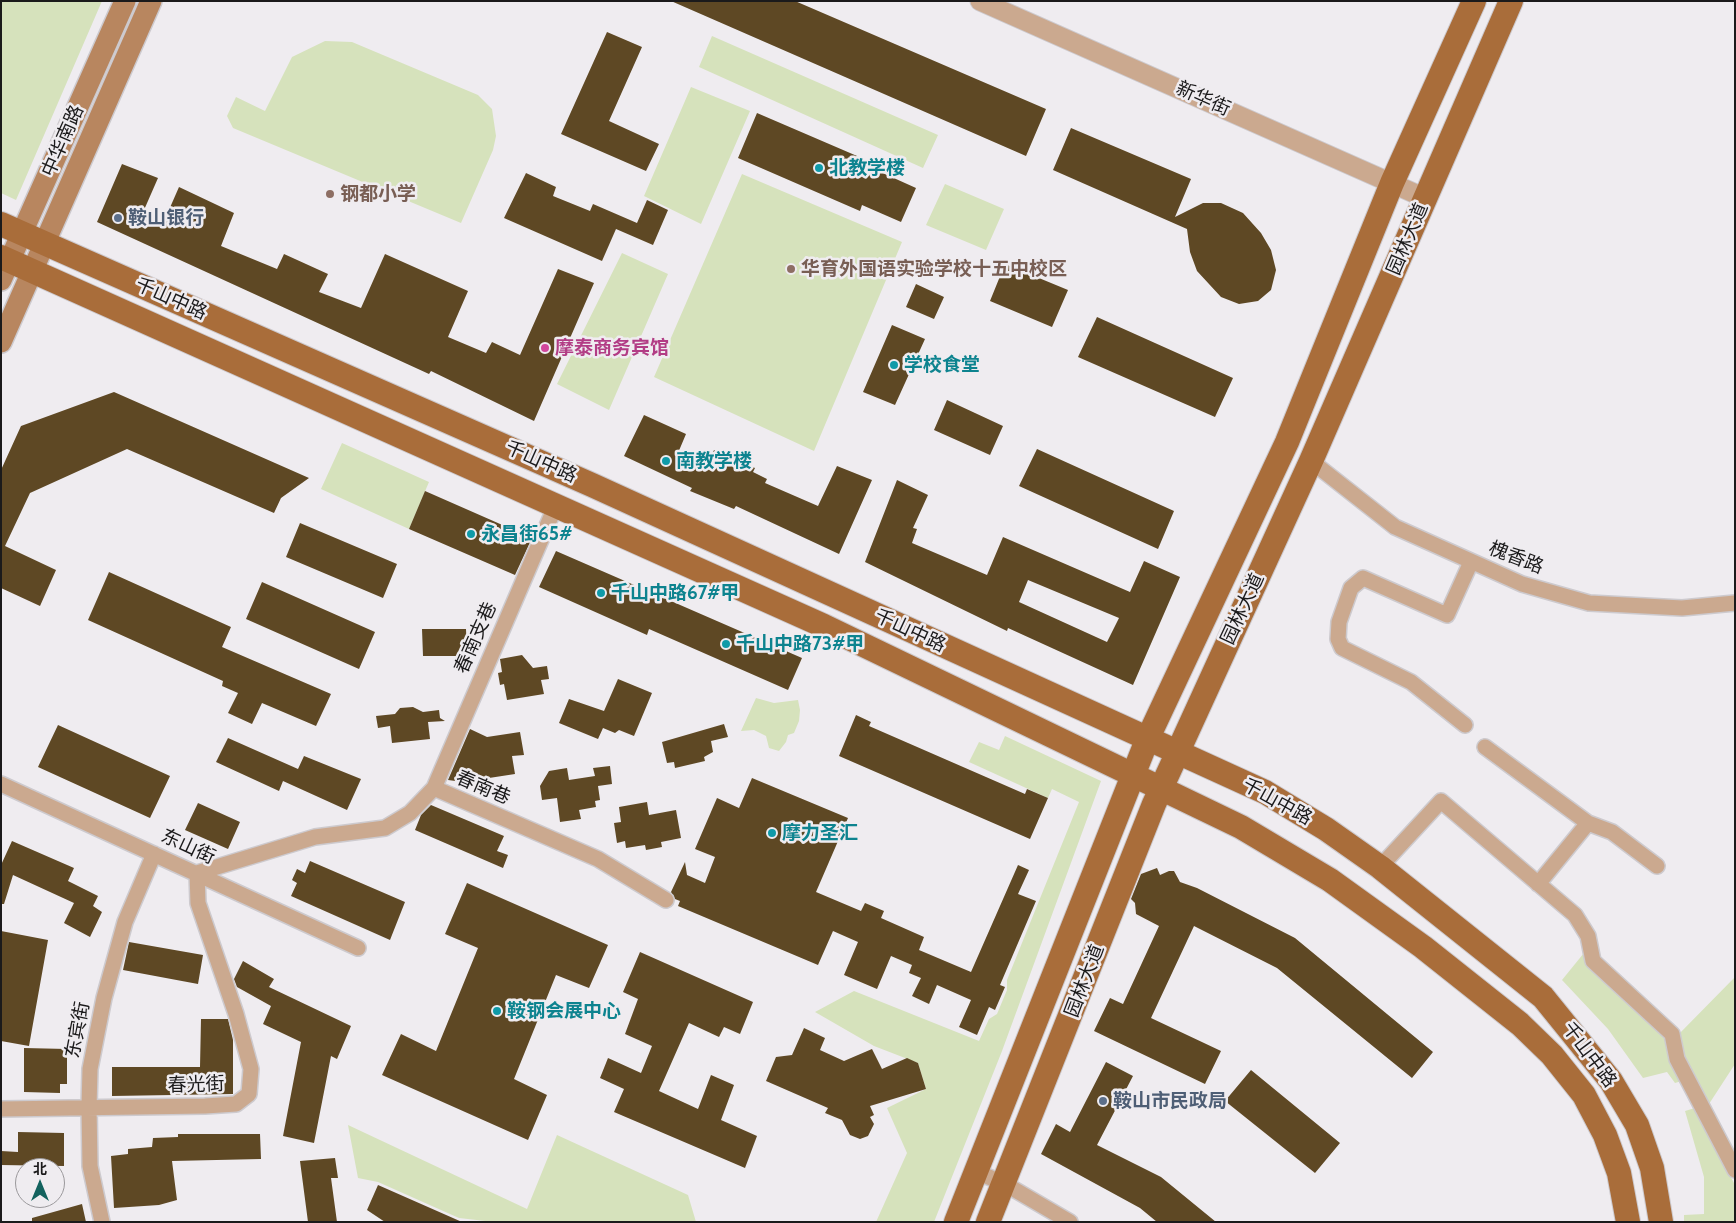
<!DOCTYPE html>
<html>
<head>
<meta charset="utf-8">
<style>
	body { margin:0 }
	#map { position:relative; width:1736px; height:1223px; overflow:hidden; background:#efecf0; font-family:Cabin,"Noto Sans SC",sans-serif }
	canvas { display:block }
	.frame { position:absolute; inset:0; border:2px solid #1b1a1b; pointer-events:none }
	.north { position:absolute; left:15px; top:1158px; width:50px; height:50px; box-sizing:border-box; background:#efecf0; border:1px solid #9a989b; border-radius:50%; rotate:0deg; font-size:14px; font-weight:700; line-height:20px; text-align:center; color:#1b1a1b }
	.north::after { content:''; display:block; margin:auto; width:18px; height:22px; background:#13625e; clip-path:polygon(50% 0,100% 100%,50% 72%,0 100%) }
</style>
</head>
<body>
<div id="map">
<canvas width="1736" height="1223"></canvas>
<div class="frame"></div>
<div class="north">北</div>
</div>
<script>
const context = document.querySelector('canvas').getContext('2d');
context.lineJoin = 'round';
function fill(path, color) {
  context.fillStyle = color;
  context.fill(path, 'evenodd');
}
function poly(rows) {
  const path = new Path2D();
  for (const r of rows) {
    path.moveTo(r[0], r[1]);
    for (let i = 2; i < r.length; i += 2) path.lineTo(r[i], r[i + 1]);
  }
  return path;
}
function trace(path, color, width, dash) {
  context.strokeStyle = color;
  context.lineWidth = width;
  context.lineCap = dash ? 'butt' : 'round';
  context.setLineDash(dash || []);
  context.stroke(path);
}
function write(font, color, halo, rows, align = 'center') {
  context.font = font + ' Cabin,"Noto Sans SC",sans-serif';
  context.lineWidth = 5;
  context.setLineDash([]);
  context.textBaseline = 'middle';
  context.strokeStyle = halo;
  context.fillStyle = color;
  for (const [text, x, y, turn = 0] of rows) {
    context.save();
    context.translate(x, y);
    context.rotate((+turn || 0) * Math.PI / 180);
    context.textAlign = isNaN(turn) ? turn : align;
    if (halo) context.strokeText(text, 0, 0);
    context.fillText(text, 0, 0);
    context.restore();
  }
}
fill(poly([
	[1,1,102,1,16,200,1,193],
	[712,36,938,135,923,168,699,67],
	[325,41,352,42,478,95,492,109,496,136,493,150,461,223,233,128,227,116,236,97,265,111,292,57],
	[691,87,750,111,701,224,644,196],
	[742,174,902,242,814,451,654,377],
	[945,184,1004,209,986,250,926,225],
	[622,253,668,274,609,410,557,384],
	[342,443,429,482,409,529,321,489],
	[756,698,774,703,798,700,800,710,799,721,794,733,788,735,786,742,779,751,769,748,766,736,754,730,741,731],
	[1005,736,1101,781,1002,1051,934,1222,876,1222,907,1153,887,1108,926,1089,918,1063,874,1046,815,1012,854,991,979,1041,989,1019,997,1014,1007,990,1007,980,1079,802,1052,789,1048,798,969,762,979,742,999,750],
	[1588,948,1678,1035,1735,977,1735,1064,1709,1104,1692,1078,1675,1083,1667,1072,1643,1078,1608,1029,1562,980],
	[1695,1108,1735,1185,1735,1222,1684,1222,1684,1215,1704,1214,1704,1177,1685,1111],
	[348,1125,527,1209,557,1135,688,1195,696,1222,494,1222,459,1218,378,1182,358,1178]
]), '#d6e2bc');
fill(poly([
	[671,1,795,1,1046,109,1026,156],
	[607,32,642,47,609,121,659,144,646,171,561,134],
	[757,113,878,165,876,170,916,188,901,222,862,205,860,211,738,158],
	[1071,128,1191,179,1175,217,1203,203,1221,203,1243,213,1261,233,1271,250,1276,270,1271,290,1258,301,1239,304,1221,297,1197,271,1190,252,1187,229,1053,170],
	[122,164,158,178,144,210,165,219,179,187,234,213,221,246,277,269,284,254,328,274,319,292,361,308,385,254,468,291,448,337,486,353,492,342,520,355,558,269,594,283,534,421,431,371,429,374,97,222],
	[526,173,556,187,553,196,590,211,593,204,637,223,647,200,668,210,653,245,616,229,602,261,504,218],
	[1005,264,1068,290,1052,327,990,301],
	[916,284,944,297,934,319,906,307],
	[1097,317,1233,378,1215,417,1078,357],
	[892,325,925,339,895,405,863,392],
	[114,392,309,478,281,498,274,513,127,449,30,493,5,546,56,570,40,606,1,588,1,470,21,426],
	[947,400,1003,426,990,455,934,430],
	[644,415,686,434,678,453,708,466,714,450,755,468,753,472,767,479,765,483,818,506,837,466,872,480,839,554,736,506,734,509,690,491,692,488,624,456],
	[1037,449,1174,511,1158,549,1019,486],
	[897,480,928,495,913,528,917,529,912,543,987,575,1003,537,1130,592,1144,561,1180,577,1133,685,1008,628,1007,631,865,562],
	[1028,580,1119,618,1107,642,1019,602],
	[425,491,532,538,515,575,409,529],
	[300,523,397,564,383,598,286,557],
	[556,551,802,658,788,690,649,629,647,635,539,587],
	[109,572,231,627,222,647,331,694,316,726,262,703,252,724,228,713,238,693,222,686,223,681,88,620],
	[262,582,375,632,359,669,246,619],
	[422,629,466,629,467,656,423,656],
	[522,655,533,668,547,666,549,679,541,680,544,694,507,700,504,684,500,685,498,673,502,672,500,659],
	[618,679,652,693,634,736,619,730,615,733,603,728,598,739,559,723,569,699,604,711],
	[413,707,423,712,439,710,440,718,445,721,428,722,430,739,392,743,390,726,378,728,376,716,395,714,400,708],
	[856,715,871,722,869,726,1025,794,1027,789,1048,798,1030,839,839,756],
	[724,724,728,737,711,741,713,752,704,757,705,761,675,768,674,762,667,763,662,742],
	[58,725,170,776,150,818,38,767],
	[470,729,487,737,520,732,524,755,512,756,515,774,463,782,448,780],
	[228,738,298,769,304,756,361,779,347,810,283,781,279,791,216,762],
	[610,766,612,784,598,786,600,800,595,801,596,807,579,810,581,819,560,822,557,798,542,800,540,786,549,771,567,768,569,780,595,776,593,768],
	[752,778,848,818,816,892,861,911,865,903,884,911,881,918,924,937,919,950,971,972,1018,865,1029,870,1018,894,1036,901,1000,985,1005,987,995,1010,989,1007,977,1035,959,1027,971,1000,937,985,929,1004,912,996,921,978,909,973,912,965,891,956,877,989,844,975,858,942,833,931,818,965,678,906,680,901,675,899,671,892,685,862,687,875,705,883,715,857,695,849,717,798,739,808],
	[647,802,649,815,676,810,681,838,661,842,662,847,646,850,645,845,626,848,625,841,617,843,614,823,621,822,619,807],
	[198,803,240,822,228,849,185,830],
	[431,805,504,836,497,851,508,855,503,868,415,830,421,815],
	[12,841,74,868,68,881,98,896,93,906,102,912,90,937,64,923,74,903,13,875,4,904,1,904,1,865],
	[310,861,405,902,390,940,291,896,297,883,292,880,297,869,305,873],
	[1157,868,1160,875,1169,871,1174,871,1180,882,1197,888,1295,938,1433,1052,1412,1078,1277,968,1194,926,1151,1018,1221,1051,1205,1084,1094,1031,1110,998,1123,1004,1159,926,1136,914,1135,903,1131,899,1141,874],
	[467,883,608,945,589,988,556,975,514,1079,547,1095,528,1140,382,1075,401,1034,436,1051,478,948,445,934],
	[1,931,48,940,29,1046,1,1041],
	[129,942,203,955,198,984,123,970],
	[640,952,753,1002,740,1034,724,1027,719,1037,689,1023,659,1091,698,1109,711,1075,734,1085,721,1120,757,1136,745,1168,614,1112,624,1089,600,1078,608,1058,641,1073,652,1046,625,1034,638,999,623,992],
	[243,961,274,979,269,987,351,1026,337,1059,331,1056,314,1143,283,1136,301,1042,263,1024,271,1006,237,987,234,979],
	[201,1019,228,1019,233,1040,233,1094,112,1096,112,1067,200,1067],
	[804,1028,825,1038,820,1050,844,1061,872,1049,882,1069,907,1058,918,1063,926,1089,870,1106,874,1115,870,1117,874,1124,868,1136,860,1139,850,1135,842,1120,825,1113,828,1108,766,1081,776,1057,792,1055],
	[24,1048,67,1049,67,1084,60,1084,60,1093,24,1092],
	[1106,1062,1133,1076,1097,1145,1161,1177,1216,1222,1157,1222,1140,1208,1041,1154,1056,1124,1070,1132],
	[1251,1070,1340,1143,1315,1173,1225,1101],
	[18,1132,64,1133,64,1166,1,1165,1,1151,18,1152],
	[178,1134,260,1134,261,1159,172,1161,177,1200,159,1205,114,1208,111,1156,128,1154,128,1149,152,1147,153,1138,178,1137],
	[335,1158,338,1178,331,1178,337,1222,308,1222,300,1161],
	[378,1185,462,1222,385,1222,367,1210],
	[82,1204,86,1222,32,1222,32,1218]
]), '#5e4824');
const minor = poly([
	[1311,461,1395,527,1522,584,1589,603,1682,608,1735,603],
	[1465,725,1411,682,1342,648,1338,639,1339,622,1351,588,1363,578,1447,615,1471,562],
	[1485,747,1588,823,1612,832,1657,866],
	[1,784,358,948],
	[434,788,556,505],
	[434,788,598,859,666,900],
	[1380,867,1441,801,1575,915,1588,936,1593,961,1672,1034,1677,1059,1735,1170],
	[1538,884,1588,823],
	[1,1109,205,1106,236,1104,249,1094,251,1069,236,1014,198,903,197,873,315,837,385,828,410,813,434,788],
	[977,1172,1005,1184,1070,1222],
	[102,1222,90,1166,89,1107,90,1069,104,998,125,922,154,854]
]);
const tertiary = poly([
	[980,1,1425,198]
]);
const secondary = poly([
	[1,280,125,1],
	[1,342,151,1]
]);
const primary = poly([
	[1,224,592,485,1265,792,1326,829,1380,867,1543,997,1611,1081,1637,1125,1652,1168,1661,1222],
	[1,257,824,626,1241,827,1330,880,1423,947,1520,1024,1552,1055,1584,1095,1605,1135,1619,1173,1628,1222],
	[956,1222,1147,740,1287,442,1392,183,1474,1],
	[988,1222,1154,804,1311,461,1511,1]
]);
trace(minor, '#cdcace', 18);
trace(tertiary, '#cdcace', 21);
trace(secondary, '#cdcace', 24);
trace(primary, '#cdcace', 26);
trace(minor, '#cba98f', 15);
trace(tertiary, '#cba98f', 19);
trace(secondary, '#b8865f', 21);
trace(primary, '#a96d3a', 24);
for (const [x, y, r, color] of [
	[819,168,5,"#0f9aa8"],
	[330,194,5,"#8d6e63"],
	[118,218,5,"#5c6f8a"],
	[791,269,5,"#8d6e63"],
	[545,348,5,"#d1479c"],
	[894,365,5,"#0f9aa8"],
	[666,461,5,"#0f9aa8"],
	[471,534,5,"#0f9aa8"],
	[601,593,5,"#0f9aa8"],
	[726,644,5,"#0f9aa8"],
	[772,833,5,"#0f9aa8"],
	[497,1011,5,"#0f9aa8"],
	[1103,1101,5,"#5c6f8a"]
]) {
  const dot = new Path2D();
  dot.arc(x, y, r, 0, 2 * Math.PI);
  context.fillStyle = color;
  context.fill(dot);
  trace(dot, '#efecf0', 2);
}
write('19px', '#1b1a1b', '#efecf0', [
	["新华街",1203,99,24],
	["中华南路",63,141,-66],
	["园林大道",1408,239,-67],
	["千山中路",171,299,24],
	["千山中路",541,462,24],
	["槐香路",1516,558,21],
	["园林大道",1243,609,-65],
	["千山中路",910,631,25],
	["春南支巷",476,638,-66],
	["春南巷",483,788,23],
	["千山中路",1277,802,29],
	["东山街",188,847,25],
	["园林大道",1085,981,-69],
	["东宾街",78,1030,-79],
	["千山中路",1589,1055,53],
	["春光街",196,1085,-2]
]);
write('bold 19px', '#0d838f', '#efecf0', [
	["北教学楼",829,168],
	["学校食堂",904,365],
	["南教学楼",676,461],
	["永昌街65#",481,534],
	["千山中路67#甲",611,593],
	["千山中路73#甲",736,644],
	["摩力圣汇",782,833],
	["鞍钢会展中心",507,1011]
], 'left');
write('bold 19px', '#785e54', '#efecf0', [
	["钢都小学",340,194],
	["华育外国语实验学校十五中校区",801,269]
], 'left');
write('bold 19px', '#4e5e75', '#efecf0', [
	["鞍山银行",128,218],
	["鞍山市民政局",1113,1101]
], 'left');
write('bold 19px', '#b23c85', '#efecf0', [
	["摩泰商务宾馆",555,348]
], 'left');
</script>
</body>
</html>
